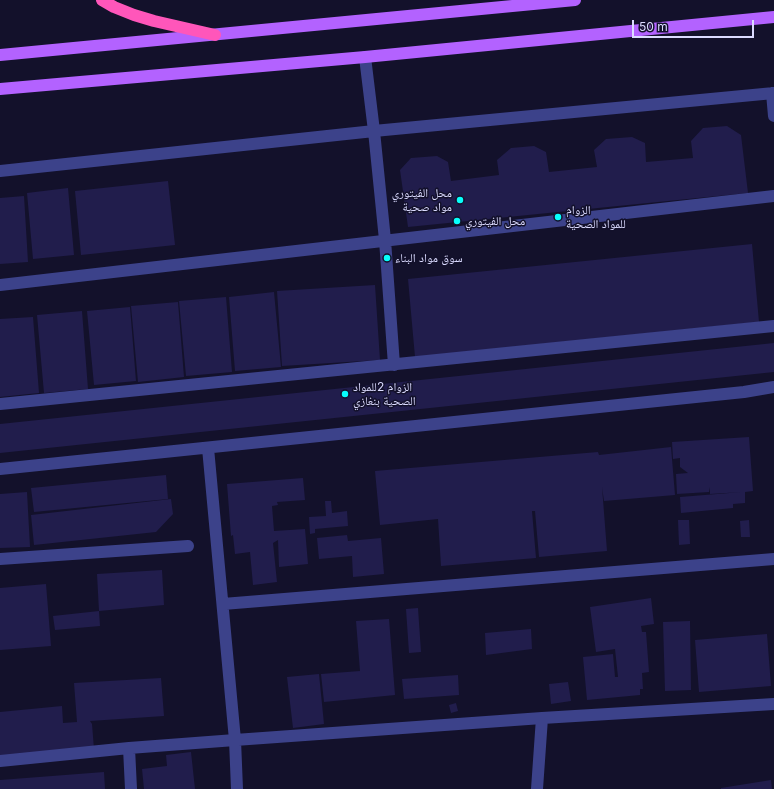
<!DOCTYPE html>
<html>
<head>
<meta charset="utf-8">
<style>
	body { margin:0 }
	#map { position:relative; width:774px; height:789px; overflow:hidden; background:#13112b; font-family:Inter,sans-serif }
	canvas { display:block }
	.scale { position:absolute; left:632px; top:20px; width:122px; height:18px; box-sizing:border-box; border:2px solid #dbdbff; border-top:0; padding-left:5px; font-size:12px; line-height:14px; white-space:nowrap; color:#dbdbff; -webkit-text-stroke:3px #13112b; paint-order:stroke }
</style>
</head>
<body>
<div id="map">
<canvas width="774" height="789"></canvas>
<div class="scale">50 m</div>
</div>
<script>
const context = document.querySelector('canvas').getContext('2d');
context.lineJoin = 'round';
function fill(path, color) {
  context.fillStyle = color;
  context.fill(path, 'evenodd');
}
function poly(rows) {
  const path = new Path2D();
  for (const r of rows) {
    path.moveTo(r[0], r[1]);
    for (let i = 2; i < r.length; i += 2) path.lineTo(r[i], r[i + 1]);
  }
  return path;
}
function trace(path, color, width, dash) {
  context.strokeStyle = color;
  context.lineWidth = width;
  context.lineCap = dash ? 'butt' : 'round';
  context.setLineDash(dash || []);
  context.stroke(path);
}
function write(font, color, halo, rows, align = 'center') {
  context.font = font + ' Inter,"Noto Naskh Arabic",sans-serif';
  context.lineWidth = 3;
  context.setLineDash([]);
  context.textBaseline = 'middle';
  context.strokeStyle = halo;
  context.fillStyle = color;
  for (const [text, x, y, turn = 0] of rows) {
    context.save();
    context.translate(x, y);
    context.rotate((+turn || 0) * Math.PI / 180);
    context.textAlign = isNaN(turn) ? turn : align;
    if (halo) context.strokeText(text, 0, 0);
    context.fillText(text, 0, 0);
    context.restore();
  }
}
fill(poly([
	[727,126,741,135,748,193,408,227,400,170,411,158,437,156,448,162,451,181,499,175,497,160,511,148,534,146,546,152,549,172,597,167,594,150,606,139,632,137,645,143,646,162,693,158,691,141,703,128],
	[168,181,175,245,81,255,75,191],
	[68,188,74,255,33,259,27,193],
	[24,196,28,262,0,264,0,198],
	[752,244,759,322,415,357,408,279],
	[375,285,380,360,282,366,277,291],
	[274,292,281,367,235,371,229,297],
	[226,297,232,372,186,376,179,301],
	[178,302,184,377,138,382,131,306],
	[130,307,136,381,94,385,87,311],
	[82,311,88,389,44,393,37,315],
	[33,317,39,393,0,397,0,319],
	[774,343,774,372,0,453,0,424],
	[749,437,753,491,745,492,745,503,733,504,733,508,681,513,680,497,742,492,710,494,710,487,709,492,677,494,676,474,688,473,680,467,680,458,673,459,672,442],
	[671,447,675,495,604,501,602,487,607,551,539,557,535,511,532,511,536,558,441,566,438,519,380,525,375,471,598,452,599,455],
	[166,475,168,499,34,512,31,488],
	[303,478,305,500,277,502,278,505,272,506,274,531,305,529,308,564,279,567,278,540,273,543,277,582,253,585,250,552,235,554,233,535,231,536,227,484],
	[27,492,30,547,0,548,0,494],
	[171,499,173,514,156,532,34,545,31,515],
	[325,501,331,501,332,513,347,511,348,526,315,529,315,533,310,534,309,517,326,516],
	[678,520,689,520,690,544,679,545],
	[749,520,750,537,741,537,740,521],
	[347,535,348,541,381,538,384,574,353,577,352,556,319,559,317,538],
	[162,570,164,605,99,611,97,574],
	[46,584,51,646,0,650,0,588],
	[651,598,654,624,641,626,642,632,646,632,649,672,642,673,643,689,640,689,640,695,587,700,583,657,613,654,615,677,618,677,615,649,596,652,590,607],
	[418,608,421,652,409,653,406,609],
	[99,611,100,626,55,630,53,616],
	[389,619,395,695,324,702,321,674,360,671,356,621],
	[690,621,691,690,665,691,663,622],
	[531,629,532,649,486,655,485,633],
	[767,634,771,686,699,692,695,640],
	[319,674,324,724,293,728,287,677],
	[458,675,459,695,404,699,402,679],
	[161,678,164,716,90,721,92,724,94,749,0,756,0,712,62,706,63,723,77,722,74,683],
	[568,682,571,701,551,704,549,684],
	[456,703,458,711,451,713,449,705],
	[191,752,195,789,144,789,142,769,167,766,166,755],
	[104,772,105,789,0,789,0,780],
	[771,780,772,789,721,789,721,788]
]), '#211d4c');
trace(poly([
	[365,57,374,131,385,240,394,365],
	[772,93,774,116],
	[0,171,374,131,774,93],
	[0,285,774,196],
	[0,404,774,326],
	[208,448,235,740,237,789],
	[0,469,744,392,774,387],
	[0,559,188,546],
	[223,604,774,559],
	[129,748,131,789],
	[0,761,129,748,235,740,542,718,774,704],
	[537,789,542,718]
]), '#3c428a', 12);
trace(poly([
	[0,55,575,0],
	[0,89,365,57,774,17]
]), '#b362ff', 12);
trace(poly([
	[102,0,114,7,134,15,154,21,215,35]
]), '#ff56ba', 12);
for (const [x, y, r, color] of [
	[460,200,4,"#07fffc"],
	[558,217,4,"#07fffc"],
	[457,221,4,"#07fffc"],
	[387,258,4,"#07fffc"],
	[345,394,4,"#07fffc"]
]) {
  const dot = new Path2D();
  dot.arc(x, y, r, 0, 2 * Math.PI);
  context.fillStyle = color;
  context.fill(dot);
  trace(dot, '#13112b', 1.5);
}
write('12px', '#dbdbff', '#13112b', [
	["محل الفيتوري",452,193,"right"],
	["مواد صحية",452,207,"right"],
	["الزوام",566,210],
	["للمواد الصحية",566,224],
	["محل الفيتوري",465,221],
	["سوق مواد البناء",395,258],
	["الزوام 2للمواد",353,387],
	["الصحية بنغازي",353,401]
], 'left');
</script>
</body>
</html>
